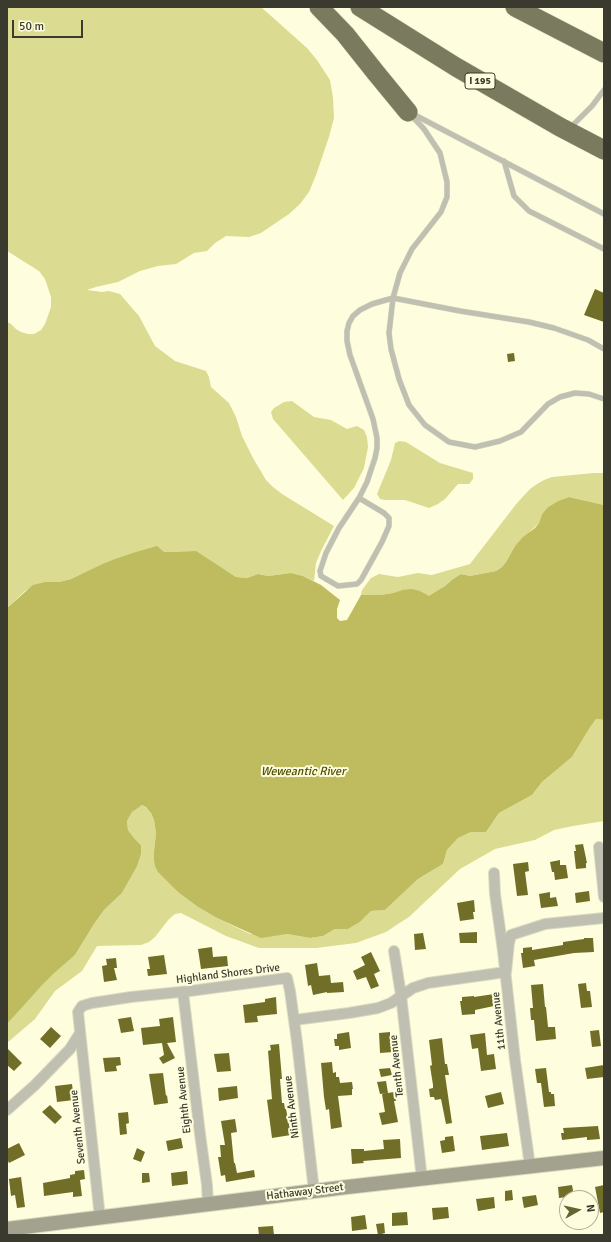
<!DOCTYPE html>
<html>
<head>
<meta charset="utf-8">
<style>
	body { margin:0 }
	#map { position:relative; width:611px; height:1242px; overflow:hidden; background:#fefedf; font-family:Signika,sans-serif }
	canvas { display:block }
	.frame { position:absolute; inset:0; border:8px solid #3a3a2e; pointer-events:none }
	.north { position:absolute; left:559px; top:1190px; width:40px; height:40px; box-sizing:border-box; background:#fefedf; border:1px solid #b0b098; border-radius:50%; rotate:82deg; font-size:11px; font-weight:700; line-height:16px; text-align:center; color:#3a3a2e }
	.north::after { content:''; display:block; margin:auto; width:14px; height:18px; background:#666532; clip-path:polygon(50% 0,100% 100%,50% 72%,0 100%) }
	.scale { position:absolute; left:12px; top:20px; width:71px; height:18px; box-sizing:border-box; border:2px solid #3a3a2e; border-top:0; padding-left:5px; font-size:12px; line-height:14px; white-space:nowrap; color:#3a3a2e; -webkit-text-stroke:3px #fefedf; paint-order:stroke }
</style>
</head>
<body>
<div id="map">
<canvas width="611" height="1242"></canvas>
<div class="frame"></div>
<div class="north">N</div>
<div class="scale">50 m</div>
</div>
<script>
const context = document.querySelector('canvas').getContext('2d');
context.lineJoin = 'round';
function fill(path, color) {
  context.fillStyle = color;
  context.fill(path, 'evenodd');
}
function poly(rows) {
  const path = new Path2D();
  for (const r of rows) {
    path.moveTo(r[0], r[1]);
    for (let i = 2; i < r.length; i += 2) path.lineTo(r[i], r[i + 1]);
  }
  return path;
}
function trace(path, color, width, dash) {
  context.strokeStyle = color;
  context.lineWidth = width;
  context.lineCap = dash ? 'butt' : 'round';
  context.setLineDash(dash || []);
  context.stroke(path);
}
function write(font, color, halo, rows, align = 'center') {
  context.font = font + ' Signika,sans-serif';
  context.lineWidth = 4;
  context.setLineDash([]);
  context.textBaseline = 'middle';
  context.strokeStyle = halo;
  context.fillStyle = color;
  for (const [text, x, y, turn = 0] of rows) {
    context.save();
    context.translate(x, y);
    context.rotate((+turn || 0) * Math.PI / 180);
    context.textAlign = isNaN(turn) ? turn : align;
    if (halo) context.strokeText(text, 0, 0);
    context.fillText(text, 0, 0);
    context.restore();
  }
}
fill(poly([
	[7,7,261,7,307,48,317,60,330,80,333,97,334,118,329,137,316,175,309,192,300,204,289,214,261,233,249,237,226,236,215,243,207,251,194,253,176,264,158,266,140,271,118,282,96,287,87,290,102,292,109,291,120,294,139,316,155,346,175,361,206,371,209,377,211,387,229,403,236,417,242,436,253,458,266,480,273,487,282,494,334,526,322,549,316,563,314,581,303,576,291,573,268,576,258,574,247,578,236,577,215,564,178,552,164,552,100,565,71,579,59,582,45,582,25,591,7,608,7,322,11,324,16,329,21,332,28,334,34,334,41,330,45,324,51,307,51,297,45,279,39,271,7,251],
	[292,401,314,417,331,420,347,429,357,426,364,430,367,437,368,447,364,468,354,488,343,500,273,419,271,412,274,408,284,402],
	[399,441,406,442,440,463,473,473,473,479,469,484,458,484,445,499,438,504,429,508,405,500,385,500,380,499,377,494,391,460,395,443],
	[594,473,604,473,604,505,569,497,558,501,548,507,542,514,539,523,515,546,506,562,502,567,496,571,470,576,461,574,453,579,445,586,429,597,420,591,402,590,393,593,380,595,361,595,362,590,371,578,379,574,398,577,418,573,432,575,470,564,517,503,530,489,537,484,544,480,552,477],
	[596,719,604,720,604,821,573,826,554,830,535,840,495,849,460,869,409,917,398,924,386,932,356,943,316,948,259,948,226,936,181,913,175,914,169,919,155,937,149,942,141,945,97,946,82,971,55,991,35,1019,7,1043,7,1024,28,1001,40,986,53,973,75,955,94,924,104,910,122,893,129,880,141,854,141,845,134,838,128,830,127,821,132,812,138,807,142,805,146,807,151,813,154,820,156,833,154,851,168,881,179,893,198,907,217,918,250,934,274,935,287,934,310,938,323,936,335,929,348,929,360,922,371,911,385,910,418,879,443,864,447,850,458,838,471,832,486,832,499,813,532,795,542,782,572,757,589,729]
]), '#dcdb92');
fill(poly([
	[569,497,604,505,604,720,596,719,589,729,572,757,542,782,532,795,499,813,486,832,471,832,458,838,447,850,443,864,418,879,385,910,371,911,360,922,348,929,335,929,323,936,310,938,287,934,261,938,217,918,198,907,179,893,158,872,155,866,154,860,154,851,156,833,154,820,151,813,146,807,142,805,132,812,127,821,128,830,134,838,141,845,141,854,137,866,122,893,104,910,94,924,75,955,53,974,41,986,28,1001,7,1024,7,608,33,585,45,582,59,582,71,579,100,565,115,559,136,552,157,546,164,552,178,552,196,551,236,577,247,578,258,574,268,576,291,573,303,576,321,585,340,600,337,609,337,618,340,621,347,620,361,595,380,595,393,593,402,590,412,589,420,591,429,596,445,586,453,579,461,574,470,576,496,571,502,567,506,562,515,546,523,537,535,528,539,523,542,514,548,507,558,501]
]), '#bebc5e');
fill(poly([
	[595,289,604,293,604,322,584,315],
	[514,353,515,361,508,362,507,354],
	[583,844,587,863,586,863,586,868,576,869,574,851,576,851,575,845],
	[560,860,560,865,566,865,568,878,555,880,554,872,552,872,550,862],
	[528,862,529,871,525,872,528,895,517,896,513,864],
	[589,891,590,901,576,903,575,893],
	[550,892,550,898,556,897,558,906,541,908,539,894],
	[474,900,475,912,473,912,474,919,460,921,457,903],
	[477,932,477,943,460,943,459,933],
	[423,933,426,949,415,950,414,934],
	[584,938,593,938,594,952,574,953,534,960,535,966,523,968,521,953,523,953,523,948,532,947,532,950,563,945,563,942,584,939],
	[212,947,213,957,227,956,228,966,201,969,198,949],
	[371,952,380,971,374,974,379,986,371,989,366,977,357,980,353,971,365,965,361,957],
	[164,955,167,974,148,976,147,969,150,969,148,957],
	[116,958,117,968,114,968,117,980,104,982,102,966,107,965,106,959],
	[317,963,319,976,330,975,331,983,343,982,344,992,327,993,327,992,313,995,311,985,308,986,305,965],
	[586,983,587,991,590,991,592,1007,581,1008,578,984],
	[543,984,545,1007,546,1007,548,1027,555,1027,556,1039,536,1041,534,1020,531,1020,530,1008,533,1008,531,985],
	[494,994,496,1002,493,1003,494,1006,475,1010,475,1014,462,1015,460,1001,462,1001,462,997,474,996,474,997],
	[276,997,277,1014,257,1016,258,1022,245,1023,243,1005,265,1002,265,999],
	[131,1017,134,1031,121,1033,118,1019],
	[173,1017,176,1042,167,1043,175,1058,163,1064,159,1058,164,1055,162,1043,143,1045,141,1028,160,1026,159,1019],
	[51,1027,61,1036,50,1048,40,1039],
	[599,1030,601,1046,592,1047,590,1031],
	[349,1032,351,1048,339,1050,339,1046,335,1046,334,1039,337,1039,337,1034],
	[390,1032,390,1037,392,1037,393,1052,380,1053,379,1033],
	[485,1033,487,1055,494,1054,496,1069,481,1071,478,1048,472,1049,470,1035],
	[442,1038,445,1064,447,1064,449,1075,445,1075,452,1123,446,1124,441,1099,435,1100,434,1097,430,1097,429,1089,433,1088,433,1085,430,1066,432,1065,429,1040],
	[279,1044,282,1079,280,1079,282,1103,284,1103,285,1109,286,1109,291,1135,272,1138,267,1100,272,1099,268,1051,271,1050,270,1045],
	[7,1048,22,1063,14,1071,7,1065],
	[229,1053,231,1071,217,1072,214,1054],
	[120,1057,121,1065,116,1066,117,1071,105,1072,103,1058],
	[332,1062,333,1073,336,1072,336,1077,339,1077,340,1083,352,1082,353,1089,352,1089,352,1095,338,1096,342,1127,331,1129,329,1109,326,1110,324,1097,321,1063],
	[604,1065,604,1077,587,1079,585,1068],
	[390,1068,392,1075,381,1077,379,1069],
	[546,1068,549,1092,551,1092,551,1094,554,1094,555,1106,544,1107,541,1083,537,1083,535,1069],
	[163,1073,166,1096,167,1095,168,1103,154,1105,149,1074],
	[386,1081,388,1093,380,1094,377,1082],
	[72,1084,74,1100,57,1102,55,1086],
	[237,1086,238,1098,219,1101,218,1088],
	[394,1092,396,1101,394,1101,398,1122,382,1125,379,1113,385,1112,382,1094],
	[501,1092,504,1104,488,1108,485,1096],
	[50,1105,62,1117,55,1124,42,1112],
	[128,1112,129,1123,126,1124,127,1134,120,1135,118,1113],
	[235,1119,237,1132,231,1133,234,1163,235,1163,237,1173,254,1170,255,1177,226,1182,225,1175,221,1176,218,1157,221,1157,220,1145,225,1145,221,1121],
	[598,1126,600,1139,587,1140,587,1137,562,1140,561,1133,564,1133,563,1128],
	[507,1133,509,1146,482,1150,480,1136],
	[453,1136,455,1151,442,1153,440,1141,445,1140,445,1137],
	[181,1138,183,1148,168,1151,166,1141],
	[400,1139,401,1158,363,1161,364,1163,352,1164,351,1149,364,1149,364,1151,384,1149,383,1140],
	[19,1143,25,1155,9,1163,7,1159,7,1149],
	[137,1148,145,1152,141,1162,133,1159],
	[84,1170,85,1179,80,1180,82,1196,73,1197,73,1192,44,1196,43,1183,70,1178,70,1175,75,1174,75,1171],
	[187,1171,188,1184,172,1186,171,1173],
	[142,1173,149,1173,150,1182,142,1183],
	[21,1177,25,1207,17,1208,15,1195,11,1196,9,1179],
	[572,1185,574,1196,559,1198,558,1187],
	[604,1185,604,1212,600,1213,595,1187],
	[512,1190,513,1200,505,1201,505,1191],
	[536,1195,538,1205,524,1208,522,1197],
	[494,1197,495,1208,478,1211,476,1199],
	[448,1207,449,1218,433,1220,432,1208],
	[407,1212,408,1225,392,1226,392,1213],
	[365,1215,367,1229,352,1231,351,1217],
	[384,1223,385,1233,378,1235,376,1224],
	[273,1226,274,1235,259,1235,258,1227]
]), '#716f27');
const lane = poly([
	[411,113,604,214],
	[410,114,424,129,440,153,447,182,447,197,441,212,412,249,400,273,393,298,389,333,391,349,399,379,409,405,425,425,449,442,475,447,500,441,521,432,548,404,560,397,575,393,589,394,604,399],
	[570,128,592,106,604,90],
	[504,161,514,196,529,211,604,249],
	[359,498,339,528,326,553,320,571,321,576,338,586,357,584,361,580,382,542,389,526,389,518,384,513,359,498,367,482,375,458,377,448,377,438,373,419,350,355,347,341,347,331,349,323,353,316,360,310,372,304,393,298,460,311,529,322,554,328,588,340,604,349]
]);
const street = poly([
	[599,847,604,897],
	[494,873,495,894,503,951,515,1060,530,1166],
	[394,951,401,995,422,1179],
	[183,992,200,1134,207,1185,208,1205],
	[294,1020,349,1013,378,1008,391,1003,413,988,428,983,506,972,509,943,511,935,545,924,604,918],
	[7,1110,35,1085,70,1049,80,1033],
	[100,1218,78,1012,82,1006,92,1003,131,997,190,991,287,978,290,991,297,1042,314,1191]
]);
const secondary = poly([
	[7,1229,347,1187,604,1158]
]);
const highway = poly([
	[319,7,345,34,376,73,408,112],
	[360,7,456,67,560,127,604,150],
	[515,7,604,53]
]);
trace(lane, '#dbdbbf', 6);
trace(street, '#dbdbbf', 12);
trace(secondary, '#dbdbbf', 16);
trace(highway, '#dbdbbf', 20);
trace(lane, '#bfbfb2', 5);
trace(street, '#bfbfb2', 10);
trace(secondary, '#a2a28e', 14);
trace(highway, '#7a7a5f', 19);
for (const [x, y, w] of [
	[480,81,30]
]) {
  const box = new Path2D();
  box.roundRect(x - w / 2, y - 8, w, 16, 3);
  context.fillStyle = '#fefedf';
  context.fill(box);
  trace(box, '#3a3a2e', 1);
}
write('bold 10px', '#3a3a2e', null, [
	["I 195",480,81]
]);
write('11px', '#3a3a2e', '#fefedf', [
	["Highland Shores Drive",228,974,-7],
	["11th Avenue",499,1021,-96],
	["Tenth Avenue",397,1066,-96],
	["Eighth Avenue",184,1100,-96],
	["Ninth Avenue",292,1107,-97],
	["Seventh Avenue",78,1127,-96],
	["Hathaway Street",305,1192,-7]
]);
write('italic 12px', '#535005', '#fefedf', [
	["Weweantic River",303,772]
]);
</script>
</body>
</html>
